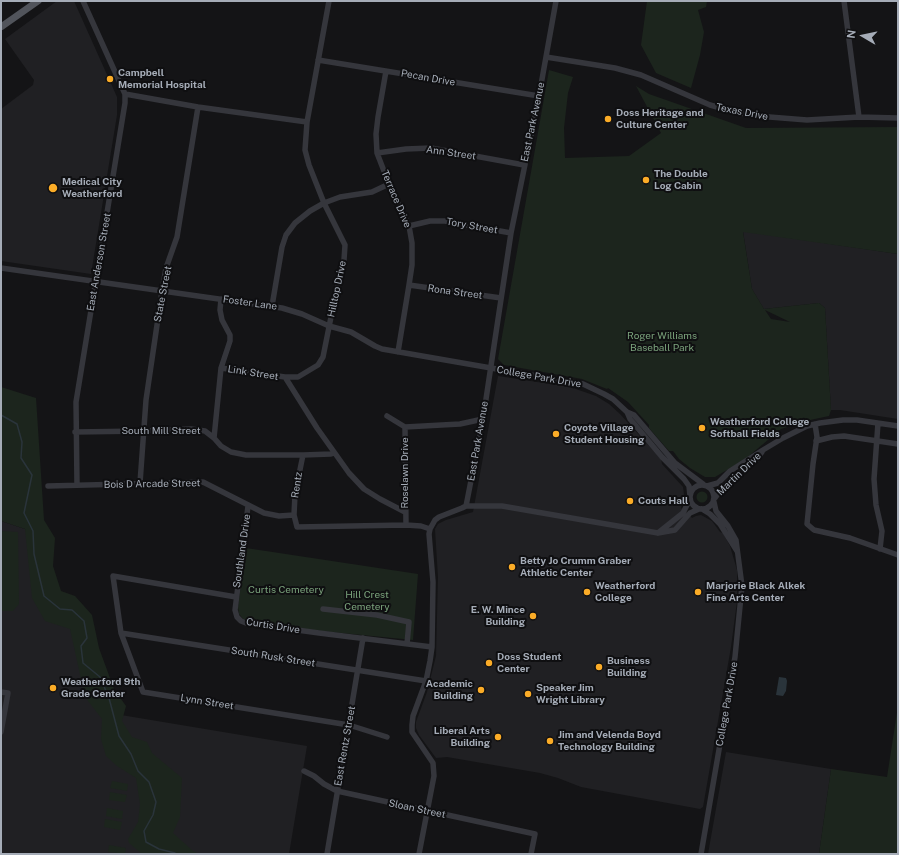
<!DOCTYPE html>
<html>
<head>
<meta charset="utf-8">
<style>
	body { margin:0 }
	#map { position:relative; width:899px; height:855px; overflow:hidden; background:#141416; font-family:"Public Sans",sans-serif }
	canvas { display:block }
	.frame { position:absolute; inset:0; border:2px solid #a5acb7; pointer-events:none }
	.north { position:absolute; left:843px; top:16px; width:40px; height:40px; -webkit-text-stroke:3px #0f0f11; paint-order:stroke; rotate:279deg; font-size:11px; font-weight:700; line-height:16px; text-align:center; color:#a5acb7 }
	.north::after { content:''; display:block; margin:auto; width:14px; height:18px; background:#a5acb7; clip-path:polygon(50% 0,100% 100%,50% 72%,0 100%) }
</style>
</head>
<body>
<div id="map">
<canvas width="899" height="855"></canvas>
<div class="frame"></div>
<div class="north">N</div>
</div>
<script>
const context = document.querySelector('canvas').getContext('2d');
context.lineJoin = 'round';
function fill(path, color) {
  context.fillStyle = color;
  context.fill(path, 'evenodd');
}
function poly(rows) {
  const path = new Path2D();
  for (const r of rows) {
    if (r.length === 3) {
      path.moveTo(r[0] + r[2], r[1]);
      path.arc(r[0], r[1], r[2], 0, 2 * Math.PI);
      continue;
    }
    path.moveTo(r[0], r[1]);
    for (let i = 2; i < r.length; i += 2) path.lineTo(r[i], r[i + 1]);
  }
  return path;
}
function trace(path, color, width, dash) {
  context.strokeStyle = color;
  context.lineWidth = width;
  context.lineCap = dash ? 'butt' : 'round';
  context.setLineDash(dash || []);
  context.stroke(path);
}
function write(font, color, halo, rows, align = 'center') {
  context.font = font + ' "Public Sans",sans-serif';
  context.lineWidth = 4;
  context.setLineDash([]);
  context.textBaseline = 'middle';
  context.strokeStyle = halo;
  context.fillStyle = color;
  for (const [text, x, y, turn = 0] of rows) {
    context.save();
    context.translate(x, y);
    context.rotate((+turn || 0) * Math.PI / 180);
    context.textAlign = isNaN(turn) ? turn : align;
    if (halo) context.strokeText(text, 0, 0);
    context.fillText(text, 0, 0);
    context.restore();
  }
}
fill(poly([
	[57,1,74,1,117,97,117,115,91,274,1,261,1,109,33,85,34,80,5,39],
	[743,231,898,254,898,419,840,410,831,410,825,308,819,303,764,309,752,289],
	[498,376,570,387,596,396,609,404,620,414,661,459,662,464,683,487,684,494,681,508,687,512,692,518,696,516,701,515,712,521,720,532,723,533,730,546,737,570,737,601,731,647,703,807,700,809,581,787,558,778,540,773,447,757,436,758,419,735,416,728,416,722,427,692,436,656,438,577,435,529,438,524,446,520,473,512],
	[1,521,25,529,60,609,121,715,307,746,289,854,1,854],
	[726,752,831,769,819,854,708,854]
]), '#202023');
fill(poly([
	[647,1,707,1,706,7,698,10,704,32,700,55,691,88,656,73,641,45],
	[549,70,573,77,568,93,564,128,565,158,629,156,661,133,636,86,649,94,746,128,898,127,898,254,743,232,752,289,764,309,819,303,825,308,831,410,829,416,810,420,781,429,744,460,715,477,705,477,690,468,679,459,673,451,669,451,649,428,649,425,628,402,608,388,607,389,582,379,504,365,498,359],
	[765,310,790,322,771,319],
	[1,387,36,398,44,520,55,538,53,566,61,591,75,596,92,615,99,648,114,689,126,706,122,721,132,737,147,742,152,753,182,778,180,817,173,833,193,851,199,854,142,854,129,843,128,839,138,822,140,804,136,778,117,766,106,756,101,739,102,719,85,697,70,629,45,621,32,598,25,529,1,521],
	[702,497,5.5],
	[1,531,18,532,19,604,13,611,1,611],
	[246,548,418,574,413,640,321,631,250,621,243,619,239,614,238,607],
	[898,706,898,854,819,854,831,769,887,777],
	[112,781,128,784,127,791,110,788],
	[110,792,127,795,125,802,109,800],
	[107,808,123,811,122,819,106,816],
	[105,819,122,822,120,830,104,827],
	[109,845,126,848,125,854,108,852]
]), '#1c251d');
fill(poly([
	[779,677,786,678,787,681,786,691,783,696,776,695]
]), '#2a343b');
trace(poly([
	[1,415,17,424,22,442,21,458,32,475,24,513,33,531,34,554,44,596,60,609,72,610,84,621,87,638,81,646,83,663,100,677,109,698,119,736,131,754,138,771,149,782,156,802,153,815,144,831,146,842,159,849,175,853,175,854]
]), '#2a343b', 1.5);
trace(poly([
	[329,1,307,122,305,150,309,165,324,203,345,245,344,260,335,297,323,357,318,365,298,377,285,377,317,428,349,473,364,489,380,499,405,512],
	[844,1,859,117],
	[546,57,615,68,641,75,710,105,735,112,757,116,807,120,859,117,898,118],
	[318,60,539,96],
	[386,71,378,117,376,134,377,153,389,184,409,226,412,243,412,265,409,285,398,352],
	[125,94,198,107,307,122],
	[377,153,406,149,431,148,524,165],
	[409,226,430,221,445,221,511,233],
	[1,268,282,308,302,314,329,326,351,332,375,346,382,349,583,384,604,394,613,399,627,412,634,415,675,463,703,484],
	[409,285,501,298],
	[272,306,282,247,286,235,295,223,310,211,324,203,340,197,372,192,389,184],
	[221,368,285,377],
	[627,412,630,419,662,457,684,479,689,486,690,496],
	[387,416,405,427],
	[878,423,874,479,876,505,882,531,880,549],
	[815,424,817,437,813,464,807,524,814,530,850,538,898,555],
	[75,432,143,431,191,429,205,431,214,438,221,446,231,452,246,455,303,455,331,454,334,453],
	[214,438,221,368,230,341,230,335,222,320,220,310,221,299],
	[816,441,832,437,844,436,898,444],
	[140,483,146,400,162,291,166,268,177,237,198,107],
	[702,497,12],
	[77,485,76,402,125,103,125,94,83,1],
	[48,486,203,482,264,513,279,516,294,515,297,527,406,525,421,526,430,529],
	[707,486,718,483,730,471,763,450,783,438,807,426,820,423,843,420,857,420,898,426],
	[715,498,723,487,757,459,762,452],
	[248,506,235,610,237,617,241,621,246,623,319,633,432,647],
	[466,506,502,506,658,533,675,530,690,513,699,509],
	[702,509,710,514,720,524,737,551],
	[294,515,295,494,303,455],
	[406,525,405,427,460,424,483,419],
	[658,533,683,513,690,499],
	[236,597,113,576,121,633,143,692,349,725,387,737],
	[323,609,377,615,409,622,407,644],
	[121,633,426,681],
	[1,692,8,693,1,732],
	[304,771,314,776,324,784,337,791,535,834,531,854],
	[327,854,363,638],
	[419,854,434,776,433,763,412,732,412,725,413,716,426,681,430,661,432,647,433,582,429,534,430,529,435,520,439,517,462,508,466,506,467,501,483,419,511,233,539,96,556,1],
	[701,854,735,657,742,586,736,540,728,526,716,511,714,502]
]), '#35363c', 5.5);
trace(poly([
	[1,27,38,1]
]), '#51545b', 7);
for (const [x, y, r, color] of [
	[110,79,4,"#fbac27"],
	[608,119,4,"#fbac27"],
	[646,180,4,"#fbac27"],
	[53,188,5,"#fbac27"],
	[702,428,4,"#fbac27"],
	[556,434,4,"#fbac27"],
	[630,501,4,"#fbac27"],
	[512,567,4,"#fbac27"],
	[587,592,4,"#fbac27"],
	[698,592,4,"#fbac27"],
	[533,616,4,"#fbac27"],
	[489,663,4,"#fbac27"],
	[599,667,4,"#fbac27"],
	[53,688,4,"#fbac27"],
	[481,690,4,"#fbac27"],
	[528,694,4,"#fbac27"],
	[498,737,4,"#fbac27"],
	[550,741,4,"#fbac27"]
]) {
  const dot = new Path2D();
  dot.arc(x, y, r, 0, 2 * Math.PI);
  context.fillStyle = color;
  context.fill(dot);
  trace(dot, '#0f0f11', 1.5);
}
write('bold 10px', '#a5acb7', '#0f0f11', [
	["Campbell",118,73],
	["Memorial Hospital",118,85],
	["Doss Heritage and",616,113],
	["Culture Center",616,125],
	["The Double",654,174],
	["Log Cabin",654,186],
	["Medical City",62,182],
	["Weatherford",62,194],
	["Weatherford College",710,422],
	["Softball Fields",710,434],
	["Coyote Village",564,428],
	["Student Housing",564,440],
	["Couts Hall",638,501],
	["Betty Jo Crumm Graber",520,561],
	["Athletic Center",520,573],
	["Weatherford",595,586],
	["College",595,598],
	["Marjorie Black Alkek",706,586],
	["Fine Arts Center",706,598],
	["E. W. Mince",525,610,"right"],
	["Building",525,622,"right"],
	["Doss Student",497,657],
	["Center",497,669],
	["Business",607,661],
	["Building",607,673],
	["Weatherford 9th",61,682],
	["Grade Center",61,694],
	["Academic",473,684,"right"],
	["Building",473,696,"right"],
	["Speaker Jim",536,688],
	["Wright Library",536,700],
	["Liberal Arts",490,731,"right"],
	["Building",490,743,"right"],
	["Jim and Velenda Boyd",558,735],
	["Technology Building",558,747]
], 'left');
write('10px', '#a5acb7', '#0f0f11', [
	["Pecan Drive",428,78,10],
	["Texas Drive",742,112,11],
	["East Park Avenue",533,122,-78],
	["Ann Street",451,153,8],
	["Terrace Drive",396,199,67],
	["Tory Street",472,226,10],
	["East Anderson Street",99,262,-80],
	["Hilltop Drive",337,289,-78],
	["Rona Street",455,292,8],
	["State Street",163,294,-79],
	["Foster Lane",250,303,8],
	["Link Street",253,373,9],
	["College Park Drive",539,377,10],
	["South Mill Street",161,431],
	["East Park Avenue",478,441,-80],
	["Roselawn Drive",405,473,-90],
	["Martin Drive",739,474,-44],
	["Bois D Arcade Street",152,484,-1],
	["Rentz",297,485,-81],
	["Southland Drive",242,551,-82],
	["Curtis Drive",273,626,9],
	["South Rusk Street",273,657,9],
	["Lynn Street",207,702,9],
	["College Park Drive",727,704,-80],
	["East Rentz Street",345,746,-80],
	["Sloan Street",417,809,12]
]);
write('10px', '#7ba37c', '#0f0f11', [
	["Roger Williams",662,336],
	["Baseball Park",662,348],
	["Curtis Cemetery",286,590],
	["Hill Crest",367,595],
	["Cemetery",367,607]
]);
</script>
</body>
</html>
